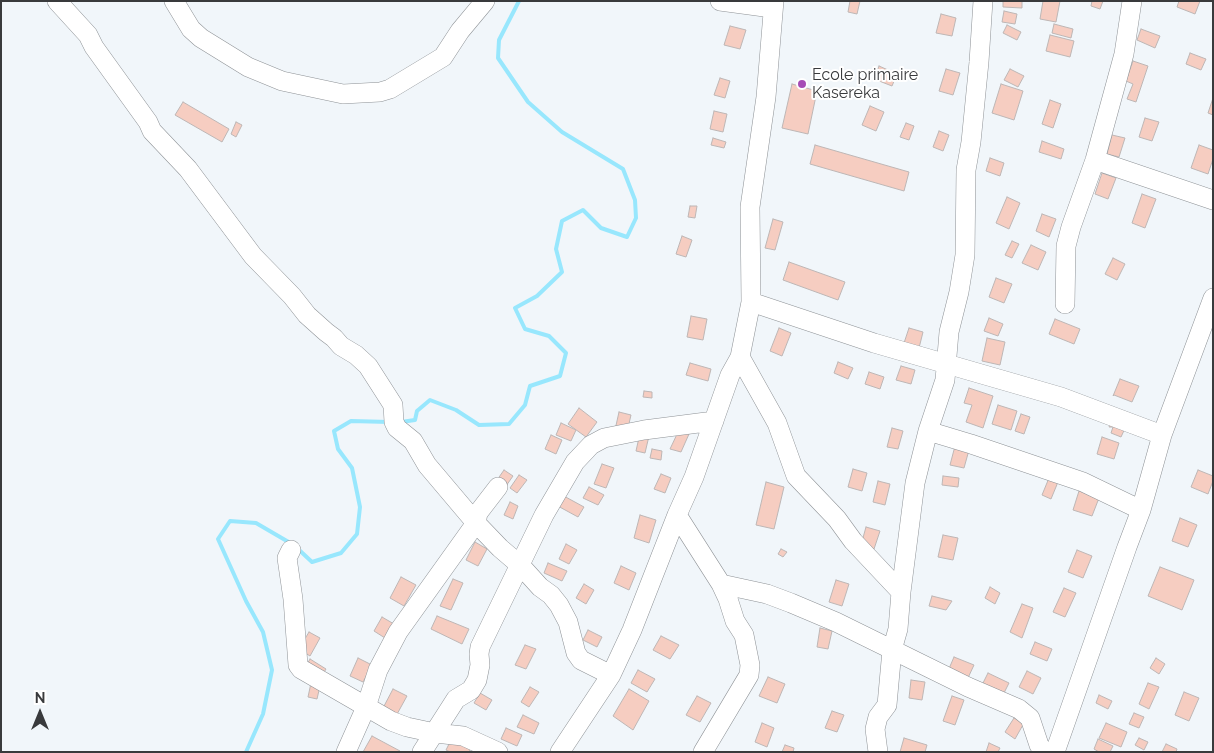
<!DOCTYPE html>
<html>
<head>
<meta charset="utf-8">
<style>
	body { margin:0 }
	#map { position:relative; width:1214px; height:753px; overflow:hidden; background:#f1f6fa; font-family:Raleway,sans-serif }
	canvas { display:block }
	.frame { position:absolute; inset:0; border:2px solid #393a3c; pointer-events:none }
	.north { position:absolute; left:15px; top:688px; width:50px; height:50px; -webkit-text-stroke:4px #fff; paint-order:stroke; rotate:0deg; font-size:14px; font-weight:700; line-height:20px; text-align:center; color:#393a3c }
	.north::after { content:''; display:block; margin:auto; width:18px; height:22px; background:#393a3c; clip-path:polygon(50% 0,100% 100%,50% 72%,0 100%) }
</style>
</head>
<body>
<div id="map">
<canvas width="1214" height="753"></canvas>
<div class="frame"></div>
<div class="north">N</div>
</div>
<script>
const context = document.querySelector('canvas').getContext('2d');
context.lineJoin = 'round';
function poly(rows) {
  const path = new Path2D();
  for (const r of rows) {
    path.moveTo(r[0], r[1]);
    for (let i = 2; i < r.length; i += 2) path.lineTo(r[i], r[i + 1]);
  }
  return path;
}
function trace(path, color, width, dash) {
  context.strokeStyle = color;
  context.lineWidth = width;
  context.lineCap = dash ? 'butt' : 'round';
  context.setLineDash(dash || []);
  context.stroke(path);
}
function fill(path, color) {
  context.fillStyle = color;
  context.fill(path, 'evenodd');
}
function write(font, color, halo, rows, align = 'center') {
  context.font = font + ' Raleway,sans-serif';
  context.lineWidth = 4;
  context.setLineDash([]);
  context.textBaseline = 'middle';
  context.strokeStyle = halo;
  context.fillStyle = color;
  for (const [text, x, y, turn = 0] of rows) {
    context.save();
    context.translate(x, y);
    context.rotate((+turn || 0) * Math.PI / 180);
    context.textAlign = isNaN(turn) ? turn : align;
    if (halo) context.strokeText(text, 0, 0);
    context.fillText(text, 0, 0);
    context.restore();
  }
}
trace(poly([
	[401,422,415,420,417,411,430,400,456,410,479,425,509,424,525,405,530,386,560,376,566,353,549,336,525,329,515,308,537,296,562,272,556,249,562,221,583,210,601,228,627,237,636,218,635,200,623,169,562,132,528,102,498,58,499,40,519,1],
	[297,548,312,562,341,553,357,534,360,507,352,468,338,449,334,431,351,421,389,422],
	[246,752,263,714,272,670,263,632,246,601,218,539,230,521,256,523,292,544]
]), '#98e7fd', 4);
const building = poly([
	[850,1,860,1,857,14,848,12,850,1],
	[1003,1,1022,1,1022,8,1003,7,1003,1],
	[1043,1,1060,1,1056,22,1040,19,1043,1],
	[1092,1,1103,1,1100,9,1091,6,1092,1],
	[1179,1,1200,1,1195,14,1177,7,1179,1],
	[1004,11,1017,14,1015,24,1002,22,1004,11],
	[941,14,956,18,952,36,936,33,941,14],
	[1054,24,1073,29,1071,38,1052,33,1054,24],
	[1007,25,1021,32,1017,40,1003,33,1007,25],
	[730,26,746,30,740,49,724,45,730,26],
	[1141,29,1160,36,1155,48,1137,40,1141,29],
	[1050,35,1074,41,1070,57,1046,51,1050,35],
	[1190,53,1206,59,1201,70,1186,64,1190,53],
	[1133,61,1148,66,1136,102,1127,99,1133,84,1126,81,1133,61],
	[879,66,897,74,892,86,874,79,879,66],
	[946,69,960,73,953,95,939,91,946,69],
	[1010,69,1024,76,1018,87,1004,80,1010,69],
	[720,78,730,81,725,98,714,95,720,78],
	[792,84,817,91,808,134,782,128,792,84],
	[1001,84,1023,91,1014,120,992,113,1001,84],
	[1213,98,1213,115,1208,113,1213,98],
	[1050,100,1061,104,1053,128,1042,124,1050,100],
	[183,102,229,129,222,142,175,115,183,102],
	[870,106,884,112,876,131,862,125,870,106],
	[714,111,727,114,723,132,710,129,714,111],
	[1145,118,1159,122,1152,141,1139,137,1145,118],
	[236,122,242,125,236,137,231,134,236,122],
	[906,123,914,126,909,140,900,137,906,123],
	[939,131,949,135,943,151,933,147,939,131],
	[1112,135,1125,138,1119,157,1107,154,1112,135],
	[713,138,726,142,724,148,711,145,713,138],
	[1042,141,1064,149,1061,159,1039,152,1042,141],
	[815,145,909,172,904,191,810,164,815,145],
	[1199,145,1213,150,1213,159,1208,174,1191,168,1199,145],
	[990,158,1004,163,1000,176,986,171,990,158],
	[1102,173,1116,178,1108,199,1095,194,1102,173],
	[1142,194,1156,199,1145,228,1132,223,1142,194],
	[1007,197,1020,203,1009,229,996,223,1007,197],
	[690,206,697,206,695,218,688,217,690,206],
	[1042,214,1056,219,1049,237,1036,231,1042,214],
	[773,219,783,222,775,250,765,248,773,219],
	[682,236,692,240,686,257,676,254,682,236],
	[1012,241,1019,244,1012,258,1005,255,1012,241],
	[1031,245,1046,252,1038,270,1022,263,1031,245],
	[1113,258,1125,264,1117,280,1105,274,1113,258],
	[789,262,845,282,838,300,783,280,789,262],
	[996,278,1012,284,1004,303,989,297,996,278],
	[691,316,707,319,703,340,687,337,691,316],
	[989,318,1003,324,998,336,984,331,989,318],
	[1055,319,1080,329,1074,344,1049,334,1055,319],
	[779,328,791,333,782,356,770,351,779,328],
	[909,328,923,332,919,348,904,343,909,328],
	[987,338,1005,342,1000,365,982,361,987,338],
	[838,362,853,368,848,379,834,373,838,362],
	[690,363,711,369,708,381,686,375,690,363],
	[901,366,915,370,911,384,896,380,901,366],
	[869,372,884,377,880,389,865,384,869,372],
	[1120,379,1139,386,1132,402,1114,395,1113,396,1120,379],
	[969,388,993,396,983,428,966,422,972,405,964,403,969,388],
	[644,391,652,392,652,398,643,397,644,391],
	[998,405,1017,411,1011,430,992,424,998,405],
	[579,408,597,422,586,437,568,424,579,408],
	[619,412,631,415,627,432,615,430,619,412],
	[1021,414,1030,417,1024,434,1015,431,1021,414],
	[1113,418,1127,424,1121,437,1111,433,1113,427,1109,427,1113,418],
	[561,423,576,430,571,441,556,435,561,423],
	[892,428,903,431,898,449,887,447,892,428],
	[679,430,689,434,681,452,670,449,679,430],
	[640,433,649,436,645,453,636,451,640,433],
	[551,435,562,440,556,454,545,449,551,435],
	[1102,437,1119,443,1114,459,1097,454,1102,437],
	[955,446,969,450,964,468,950,465,955,446],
	[652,449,662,451,661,460,650,458,652,449],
	[602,464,614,468,606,488,594,484,602,464],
	[853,469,867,473,862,491,848,487,853,469],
	[504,470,513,476,506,486,497,480,504,470],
	[1198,470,1213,476,1213,481,1208,494,1191,487,1198,470],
	[661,474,671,478,665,493,654,489,661,474],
	[519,475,527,480,517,493,510,488,519,475],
	[943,476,959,478,958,487,942,485,943,476],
	[1049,478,1058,482,1051,499,1042,495,1049,478],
	[878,481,890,484,885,505,873,502,878,481],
	[766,482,784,487,774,529,756,525,766,482],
	[589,487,604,495,598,505,583,498,589,487],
	[1079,491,1099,498,1092,516,1073,510,1079,491],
	[562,495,584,507,578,517,556,505,562,495],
	[510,502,518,506,513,519,504,515,510,502],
	[640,515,656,520,649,543,634,538,640,515],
	[1180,518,1197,525,1188,547,1172,541,1180,518],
	[866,527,880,531,874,549,861,545,866,527],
	[943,535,958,538,953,560,938,557,943,535],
	[475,542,487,549,478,566,466,560,475,542],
	[566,544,577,550,569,564,559,559,566,544],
	[781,549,787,552,783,557,778,554,781,549],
	[1077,550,1092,556,1083,578,1068,572,1077,550],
	[548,563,567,571,562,581,544,573,548,563],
	[621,566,636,573,629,590,614,583,621,566],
	[1160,567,1194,580,1182,610,1148,596,1160,567],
	[401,577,416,585,404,606,390,598,401,577],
	[453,579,463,583,451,610,440,606,453,579],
	[836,580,849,584,842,606,829,602,836,580],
	[584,584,594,590,586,604,576,598,584,584],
	[990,587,1000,593,995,604,985,598,990,587],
	[1064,588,1076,593,1065,617,1053,612,1064,588],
	[932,596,952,601,946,610,929,606,932,596],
	[1022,604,1033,608,1022,638,1010,632,1022,604],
	[437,616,469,629,462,644,431,629,437,616],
	[382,617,394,624,385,638,374,631,382,617],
	[820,628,832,631,828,649,817,647,820,628],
	[588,630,602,637,597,647,583,640,588,630],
	[309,632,320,638,310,656,299,649,309,632],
	[661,636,679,645,670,659,653,650,661,636],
	[1035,642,1052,649,1047,661,1030,654,1035,642],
	[525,645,536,649,526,669,515,665,525,645],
	[954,657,974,665,967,680,948,671,954,657],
	[358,658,372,665,363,682,350,676,358,658],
	[1156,658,1165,664,1159,674,1150,668,1156,658],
	[310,659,326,669,321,677,305,668,310,659],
	[638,670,655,679,647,692,631,683,638,670],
	[1027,671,1041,678,1033,694,1019,687,1027,671],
	[988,673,1009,683,1003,695,982,685,988,673],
	[768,677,785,684,777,703,759,696,768,677],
	[911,680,925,682,922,700,909,698,911,680],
	[311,683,320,686,317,699,308,697,311,683],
	[1148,683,1159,687,1149,709,1139,704,1148,683],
	[530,687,539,692,529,707,521,702,530,687],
	[393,689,407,696,396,716,383,708,393,689],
	[629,689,649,701,633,730,613,716,629,689],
	[1184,692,1199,698,1189,721,1175,715,1184,692],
	[480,693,492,700,486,710,474,703,480,693],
	[1099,695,1112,701,1108,709,1096,703,1099,695],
	[697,696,711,703,700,722,686,715,697,696],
	[952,696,964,700,955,725,943,721,952,696],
	[832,711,844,715,837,732,825,728,832,711],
	[1134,713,1144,717,1139,728,1129,724,1134,713],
	[523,715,539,723,534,734,517,727,523,715],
	[1014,718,1024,723,1015,739,1005,732,1014,718],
	[762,723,774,728,767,747,755,742,762,723],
	[1106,723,1127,732,1121,747,1099,738,1106,723],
	[506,728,522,735,517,746,501,739,506,728],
	[372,736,400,751,400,752,363,752,372,736],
	[452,738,471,747,469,752,450,752,446,750,452,738],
	[904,738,927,745,925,752,900,752,904,738],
	[1139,738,1148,742,1144,750,1135,745,1139,738],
	[1098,739,1113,746,1110,752,1099,752,1094,749,1098,739],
	[989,743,1000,748,998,752,986,752,989,743],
	[1166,744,1177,749,1176,752,1162,752,1166,744],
	[785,745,794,748,793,752,782,752,785,745]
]);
fill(building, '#f6cdc1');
trace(building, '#bdb6b5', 1);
const minor = poly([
	[57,1,88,35,94,47,148,122,152,131,188,169,253,256,292,296,307,315,326,332,334,338,341,346,356,355,368,366,393,405,394,422,397,428,413,441,427,465,476,523,500,548,521,566,540,587,551,595,559,605,568,622,576,653,581,660,611,675],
	[174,1,191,29,201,38,248,67,282,81,343,94,380,92,390,89,443,57,460,31,485,1],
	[720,1,772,8],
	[1095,160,1213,200],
	[751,302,874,343,1061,397,1162,435],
	[1065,304,1066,246,1071,227,1095,160,1124,54,1132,1],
	[740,357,777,423,796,476,837,519,853,541,901,592],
	[928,431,971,444,1083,482,1141,510],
	[677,515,721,584,728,599,735,621,744,635,750,665,749,675,703,752],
	[291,550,287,558,293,599,298,665,301,669,391,721,407,727,435,733,463,736,498,752],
	[721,584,767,594,791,603,836,622,968,687,1019,709,1030,718,1039,745,1044,752],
	[346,752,366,707,378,670,398,632,476,523,478,513,498,487],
	[422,752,456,699,471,690,477,680,480,665,479,654,480,647,544,515,575,462,591,445,604,438,644,430,714,421],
	[560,752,611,675,632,630,677,515,694,477,730,375,740,357,751,302,750,207,766,97,774,1],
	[878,752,875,729,878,717,887,705,892,650,898,629,901,592,915,483,928,431,945,380,949,332,959,292,965,255,966,170,971,142,979,62,983,1],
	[1055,752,1127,547,1141,510,1162,435,1213,298]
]);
trace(minor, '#8e9296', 20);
trace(minor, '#fff', 19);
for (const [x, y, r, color] of [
	[802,84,5,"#a64bb6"]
]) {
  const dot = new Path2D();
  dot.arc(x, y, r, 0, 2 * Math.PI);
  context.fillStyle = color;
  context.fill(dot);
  trace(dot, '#fff', 2);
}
write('16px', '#393a3c', '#fff', [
	["Ecole primaire",812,75],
	["Kasereka",812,93]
], 'left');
</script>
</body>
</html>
